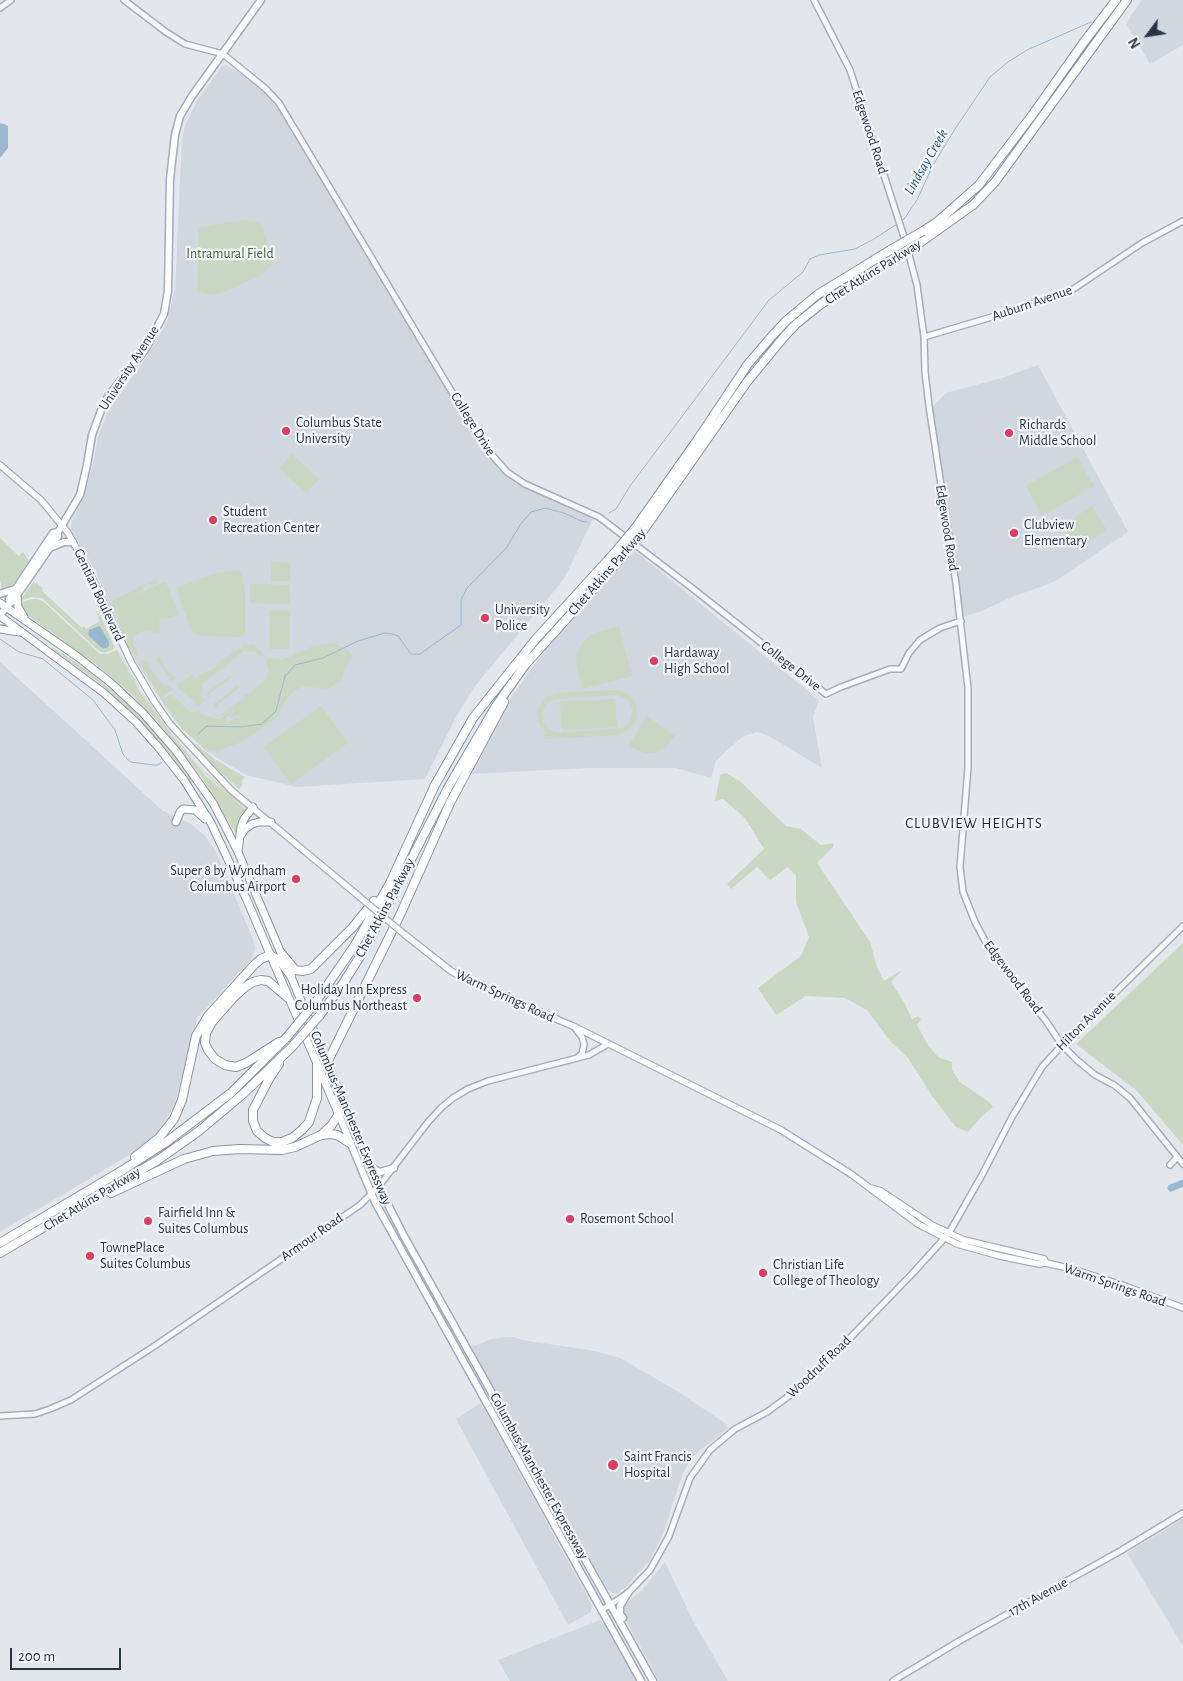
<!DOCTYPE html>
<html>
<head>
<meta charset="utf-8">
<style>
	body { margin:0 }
	#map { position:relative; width:1183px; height:1681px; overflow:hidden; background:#e3e7ec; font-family:"Alegreya Sans",sans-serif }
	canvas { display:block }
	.north { position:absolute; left:1123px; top:10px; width:50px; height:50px; -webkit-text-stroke:4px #f3f6f9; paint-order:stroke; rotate:239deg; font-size:14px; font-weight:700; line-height:20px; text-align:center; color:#283647 }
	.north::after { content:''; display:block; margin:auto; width:18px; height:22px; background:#283647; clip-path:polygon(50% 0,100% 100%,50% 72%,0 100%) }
	.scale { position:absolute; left:10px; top:1648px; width:111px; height:22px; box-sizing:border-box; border:2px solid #283647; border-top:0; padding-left:6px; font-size:15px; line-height:18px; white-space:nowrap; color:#283647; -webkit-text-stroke:4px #f3f6f9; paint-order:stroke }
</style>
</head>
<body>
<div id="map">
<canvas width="1183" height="1681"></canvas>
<div class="north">N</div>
<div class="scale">200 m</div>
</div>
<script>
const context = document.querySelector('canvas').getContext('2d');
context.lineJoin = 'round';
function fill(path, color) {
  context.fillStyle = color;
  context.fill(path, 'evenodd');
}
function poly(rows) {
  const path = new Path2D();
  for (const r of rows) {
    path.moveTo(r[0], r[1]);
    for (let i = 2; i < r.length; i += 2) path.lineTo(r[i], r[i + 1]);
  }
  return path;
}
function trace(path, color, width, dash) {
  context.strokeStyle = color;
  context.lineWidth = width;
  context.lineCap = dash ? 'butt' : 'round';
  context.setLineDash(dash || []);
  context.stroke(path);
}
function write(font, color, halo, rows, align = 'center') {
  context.font = font + ' "Alegreya Sans",sans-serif';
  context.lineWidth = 4.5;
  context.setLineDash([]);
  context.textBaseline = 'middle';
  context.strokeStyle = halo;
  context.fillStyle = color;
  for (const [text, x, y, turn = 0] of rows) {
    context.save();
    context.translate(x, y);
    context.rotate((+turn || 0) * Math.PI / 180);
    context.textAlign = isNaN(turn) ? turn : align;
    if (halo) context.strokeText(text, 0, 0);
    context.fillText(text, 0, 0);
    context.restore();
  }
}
fill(poly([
	[1142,0,1183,0,1183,45,1150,64,1126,23],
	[226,65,247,78,264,92,277,107,381,275,454,401,495,465,506,476,524,487,593,519,564,579,475,686,456,717,425,779,297,787,246,775,206,751,185,730,164,705,124,643,119,625,93,567,72,531,71,525,73,519,83,498,93,464,98,437,109,409,142,364,167,322,175,288,182,139,185,126,198,99,222,66],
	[1038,365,1128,532,1054,582,1012,597,982,611,963,617,932,407,946,393,1002,378],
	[635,551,819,700,813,717,822,768,769,736,757,732,744,736,727,750,716,761,711,778,676,768,589,768,471,774,496,724,514,693,547,647],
	[0,662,163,811,191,824,205,836,216,852,253,939,255,949,251,960,198,1017,174,1106,159,1132,144,1146,0,1232],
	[505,1337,514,1337,522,1340,595,1351,620,1358,677,1391,725,1423,728,1428,692,1457,683,1473,663,1534,650,1560,626,1587,618,1593,612,1593,607,1589,471,1347,492,1339],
	[481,1403,592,1605,591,1612,568,1625,456,1419],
	[1183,1519,1183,1646,1127,1553],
	[665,1562,693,1621,728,1681,659,1681,622,1613,623,1606,643,1589],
	[600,1620,605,1625,637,1681,510,1681,498,1660]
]), '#d0d7df');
fill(poly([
	[242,220,260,223,275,262,260,276,226,291,213,295,197,291,199,228],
	[292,454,319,479,306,493,279,468],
	[1077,457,1094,486,1042,516,1026,486],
	[1092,506,1107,530,1077,549,1062,526],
	[0,538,19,556,23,552,29,561,18,578,8,589,3,593,0,580],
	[271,562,290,563,290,581,271,581],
	[237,570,242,573,245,593,245,635,238,637,204,636,194,634,189,625,178,594,178,587,217,573],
	[160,577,156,580,157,583,152,586,150,583,142,587,143,590,131,597,164,582,167,585,179,614,170,618,159,620,160,633,145,631,140,632,137,635,134,635,133,646,136,647,138,654,137,657,126,643,112,601],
	[34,581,35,585,36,582,43,588,42,591,82,628,84,626,86,629,100,621,95,609,102,619,115,648,105,653,99,651,42,598,31,597,20,601],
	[250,584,290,585,290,604,250,603],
	[31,599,38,599,44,602,100,654,108,654,117,650,140,692,171,734,206,776,233,799,207,775,178,742,161,721,148,702,133,679,118,650,141,691,171,733,204,771,247,809,233,799,247,811,237,835,200,775,157,721,131,694,98,666,24,613,19,604],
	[270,610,290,611,289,649,269,649],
	[619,626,632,676,582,689,577,665,576,658,580,646,588,637,594,633],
	[334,643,349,651,352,656,344,671,342,680,327,689,304,686,294,691,287,698,276,718,242,742,219,750,213,751,204,748,182,729,163,704,163,699,171,694,191,713,199,711,202,715,219,719,233,710,234,712,226,718,226,721,229,722,238,716,239,720,240,716,238,714,227,720,235,712,233,708,220,717,214,716,216,714,219,717,245,697,244,694,245,693,248,695,267,678,269,669,265,661,269,658,283,660,313,646],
	[253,644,263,653,264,656,261,657,255,651,248,652,245,650,225,666,225,670,223,668,202,684,203,687,201,694,205,701,201,705,195,706,196,703,181,690,179,691,178,690,178,684,192,675,194,678,216,667,216,664,226,657,228,657,233,652,232,649,235,651,243,648,243,645],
	[52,647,89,671,131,707,165,743,194,782,192,783,188,780,163,747,130,712,98,682,52,649],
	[157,657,160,657,163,660,161,661,172,676,175,677,175,679,171,681,168,679,170,678,158,662,156,663],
	[144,660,150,663,149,667,164,686,166,684,173,689,161,698,140,663,139,661],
	[228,673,233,680,231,678,209,694,211,697,208,697,206,691,208,692,229,676],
	[236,684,241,690,239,688,217,705,218,708,215,707,213,701,216,703,237,686],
	[613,690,623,691,629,694,637,706,637,718,629,730,619,735,544,739,544,734,547,734,540,725,537,714,540,706,547,697,556,693],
	[617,695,627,699,633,709,630,722,622,728,561,733,551,731,543,722,542,714,545,707,548,702,555,699],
	[615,699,617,727,562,730,560,702],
	[321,706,348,743,291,784,264,747],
	[647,716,675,736,665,748,654,753,645,753,628,746],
	[188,738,216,760,245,777,242,781,242,786,239,789,218,770],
	[726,773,741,782,786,826,801,829,821,845,834,843,833,847,817,863,870,942,877,967,884,981,902,970,891,982,904,1002,912,1019,918,1016,921,1019,917,1025,928,1045,938,1057,952,1062,952,1070,960,1082,989,1102,993,1107,980,1118,968,1132,956,1127,932,1096,908,1058,890,1041,867,1010,845,998,806,996,776,1015,758,988,801,956,809,937,796,902,796,876,788,867,770,880,757,867,731,889,727,884,764,849,745,818,723,799,715,801,720,775],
	[1183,943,1183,1145,1136,1090,1076,1044]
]), '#cad7c3');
fill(poly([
	[0,123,4,124,8,126,8,148,0,158],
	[99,626,101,628,109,642,109,646,107,648,102,648,88,635,89,630]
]), '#9ab9d0');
trace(poly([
	[901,222,904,219,917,200,933,165,955,129,990,77,1008,62,1027,50,1091,22],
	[609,513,616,509,630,486,769,300,803,272,810,259,819,255,855,249,874,239,897,224],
	[0,639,19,652,43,659,93,700,115,730,123,754,127,759,131,762,153,765,158,765,162,762],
	[198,734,207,726,240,727,262,724,276,711,285,676,295,665,323,658,358,641,385,633,392,634,398,636,411,654,420,654,461,625,461,600,467,588,507,547,520,525,531,512,545,508,564,513,581,521,587,522]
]), '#9ab9d0', 1);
trace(poly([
	[1171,1188,1183,1183]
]), '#9ab9d0', 7);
const tertiary = poly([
	[124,0,166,32,185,44,223,54,266,89,279,103,477,434,492,455,507,472,525,484,599,517,692,588,826,694,841,687,890,669,901,669,909,653,920,640,940,628,961,621],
	[814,0,850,70,905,240,917,285,924,337,925,372,929,406,956,584,968,688,968,767,960,867,963,892,975,922,990,950,1046,1021,1062,1045,1078,1061,1095,1075,1114,1085,1130,1098,1183,1164],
	[0,8,11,0],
	[924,337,1002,314,1072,290,1142,243,1183,221],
	[575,1028,582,1037,584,1044,582,1054,578,1057],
	[1170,1165,1177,1157],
	[0,1416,35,1414,50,1409,71,1400,156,1345,360,1205,379,1186,428,1122,442,1107,453,1098,468,1089,488,1081,589,1055,608,1044],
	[602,1610,628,1593,650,1570,669,1536,690,1478,710,1450,735,1429,767,1412,793,1393,816,1373,913,1273,949,1233,982,1175,1012,1117,1042,1067,1062,1045,1183,926],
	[893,1681,961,1640,1122,1550,1183,1513]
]);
const secondary = poly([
	[0,465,41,500,68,533,88,569,131,662,154,701,170,724,231,790,355,893],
	[404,934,451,971,471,982,575,1027,781,1130,851,1174,918,1224,957,1244,1000,1256,1039,1264,1046,1263,1072,1269,1122,1285,1183,1308],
	[871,1188,881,1191,932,1225,964,1240,1044,1259,1046,1263]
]);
const primary = poly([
	[52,547,64,542,73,542],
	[0,594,15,589],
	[10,603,9,599,53,533,58,532],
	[0,615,10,603,13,601,58,536,58,532,80,495,87,465,92,435,103,405,109,395,145,350,164,314,168,291,170,179,175,135,180,116,192,96,261,0],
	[345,1105,382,1193,404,1236,653,1681],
	[339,1115,375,1202,641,1681],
	[372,1168,380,1172,394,1168],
	[623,1618,620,1614,620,1606,628,1593]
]);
const trunk = poly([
	[17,596,18,607,24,617],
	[0,603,78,657,111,683,143,713,177,752,213,803,226,828,238,852,283,958],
	[0,616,104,693,136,722,159,748,184,780,211,823,246,898,339,1115],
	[0,629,19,632],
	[176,822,180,812,183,809,195,810,205,819],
	[241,835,245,829,252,824,259,822,271,822],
	[238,852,241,827,244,819,253,807],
	[289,972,345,1105]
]);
const motorway = poly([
	[923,231,937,222,979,185,1033,114,1084,42,1116,0],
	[921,242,973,205,995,182,1127,0],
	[636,527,698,439,748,364,772,336,786,321,817,295,892,249],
	[643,531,747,382,783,338,796,324,821,304,895,258],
	[282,954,295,970,303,971,311,969,353,927,374,901],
	[315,1003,355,945,390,883,435,785,473,718,535,640,617,550],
	[320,1015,344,982,366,947,449,786,496,706,525,665,624,555],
	[279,1042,246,1063,236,1067,225,1065,215,1059,208,1050,205,1043,206,1033,212,1022,233,998,245,987,253,982,261,980,268,981,287,997],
	[327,1063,401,913,450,803,504,702],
	[279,1064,269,1079,253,1110,253,1121,257,1131,265,1138,273,1142,282,1142,292,1138,302,1130,309,1122,317,1098,317,1065],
	[321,1135,330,1134,337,1135,350,1143],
	[135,1157,159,1138,174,1119,182,1100,196,1036,208,1016,254,965,261,959,270,955,280,961,291,976],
	[111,1193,184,1159,213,1151,239,1149,282,1150,295,1147,321,1135,331,1126,345,1105],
	[0,1243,123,1170,165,1143,231,1093,287,1037],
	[0,1253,158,1160,199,1131,243,1094,291,1048]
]);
trace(tertiary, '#a7aeb7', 8);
trace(secondary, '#a7aeb7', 8);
trace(primary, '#a0adba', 9);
trace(trunk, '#8896a5', 9);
trace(motorway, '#8896a5', 10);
trace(tertiary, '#f6f8fa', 5);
trace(secondary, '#fff', 5.5);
trace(primary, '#fff', 6);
trace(trunk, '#fff', 7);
trace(motorway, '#fff', 8);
const secondaryBridge = poly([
	[355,893,404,934]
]);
const motorwayBridge = poly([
	[892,249,923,231],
	[895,258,921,242],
	[617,550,636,527],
	[624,555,643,531],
	[287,1037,315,1003],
	[291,1048,320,1015]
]);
trace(secondaryBridge, '#a7aeb7', 8, []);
trace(motorwayBridge, '#8896a5', 10, []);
trace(secondaryBridge, '#fff', 5.5);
trace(motorwayBridge, '#fff', 8);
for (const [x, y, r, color] of [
	[286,431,5,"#de3b62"],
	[1009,433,5,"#de3b62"],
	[213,520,5,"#de3b62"],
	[1014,533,5,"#de3b62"],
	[485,618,5,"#de3b62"],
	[654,661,5,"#de3b62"],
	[296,879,5,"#de3b62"],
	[417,998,5,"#de3b62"],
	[570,1219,5,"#de3b62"],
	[148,1221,5,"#de3b62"],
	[90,1256,5,"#de3b62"],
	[763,1273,5,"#de3b62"],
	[613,1465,6,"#de3b62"]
]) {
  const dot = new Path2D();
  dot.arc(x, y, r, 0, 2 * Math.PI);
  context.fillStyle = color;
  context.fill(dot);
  trace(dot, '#f3f6f9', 2);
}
write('14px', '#283647', '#f3f6f9', [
	["Edgewood Road",870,132,72],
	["Chet Atkins Parkway",873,272,-32],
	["Auburn Avenue",1032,303,-19],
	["University Avenue",129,368,-57],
	["College Drive",473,424,58],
	["Edgewood Road",947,528,81],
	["Chet Atkins Parkway",607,572,-49],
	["Gentian Boulevard",99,595,65],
	["College Drive",791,666,38],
	["Chet Atkins Parkway",385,908,-62],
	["Edgewood Road",1013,977,53],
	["Warm Springs Road",505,996,25],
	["Hilton Avenue",1086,1021,-45],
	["Columbus-Manchester Expressway",351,1118,67],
	["Chet Atkins Parkway",92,1199,-31],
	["Armour Road",312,1237,-35],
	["Warm Springs Road",1115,1285,19],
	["Woodruff Road",819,1367,-44],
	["Columbus-Manchester Expressway",539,1476,61],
	["17th Avenue",1038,1597,-29]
]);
write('14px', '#416434', '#f3f6f9', [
	["Intramural Field",230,254]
]);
write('14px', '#283647', '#f3f6f9', [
	["Columbus State",296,423],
	["University",296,439],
	["Richards",1019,425],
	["Middle School",1019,441],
	["Student",223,512],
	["Recreation Center",223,528],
	["Clubview",1024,525],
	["Elementary",1024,541],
	["University",495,610],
	["Police",495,626],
	["Hardaway",664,653],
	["High School",664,669],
	["Super 8 by Wyndham",286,871,"right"],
	["Columbus Airport",286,887,"right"],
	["Holiday Inn Express",407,990,"right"],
	["Columbus Northeast",407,1006,"right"],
	["Fairfield Inn &",158,1213],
	["Suites Columbus",158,1229],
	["Rosemont School",580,1219],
	["TownePlace",100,1248],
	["Suites Columbus",100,1264],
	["Christian Life",773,1265],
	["College of Theology",773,1281],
	["Saint Francis",624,1457],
	["Hospital",624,1473]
], 'left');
write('italic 15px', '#2d5980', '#f3f6f9', [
	["Lindsay Creek",926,162,-60]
]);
context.letterSpacing = '1px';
write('15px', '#1a2738', '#f3f6f9', [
	["CLUBVIEW HEIGHTS",974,823]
]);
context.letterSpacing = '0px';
</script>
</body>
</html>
